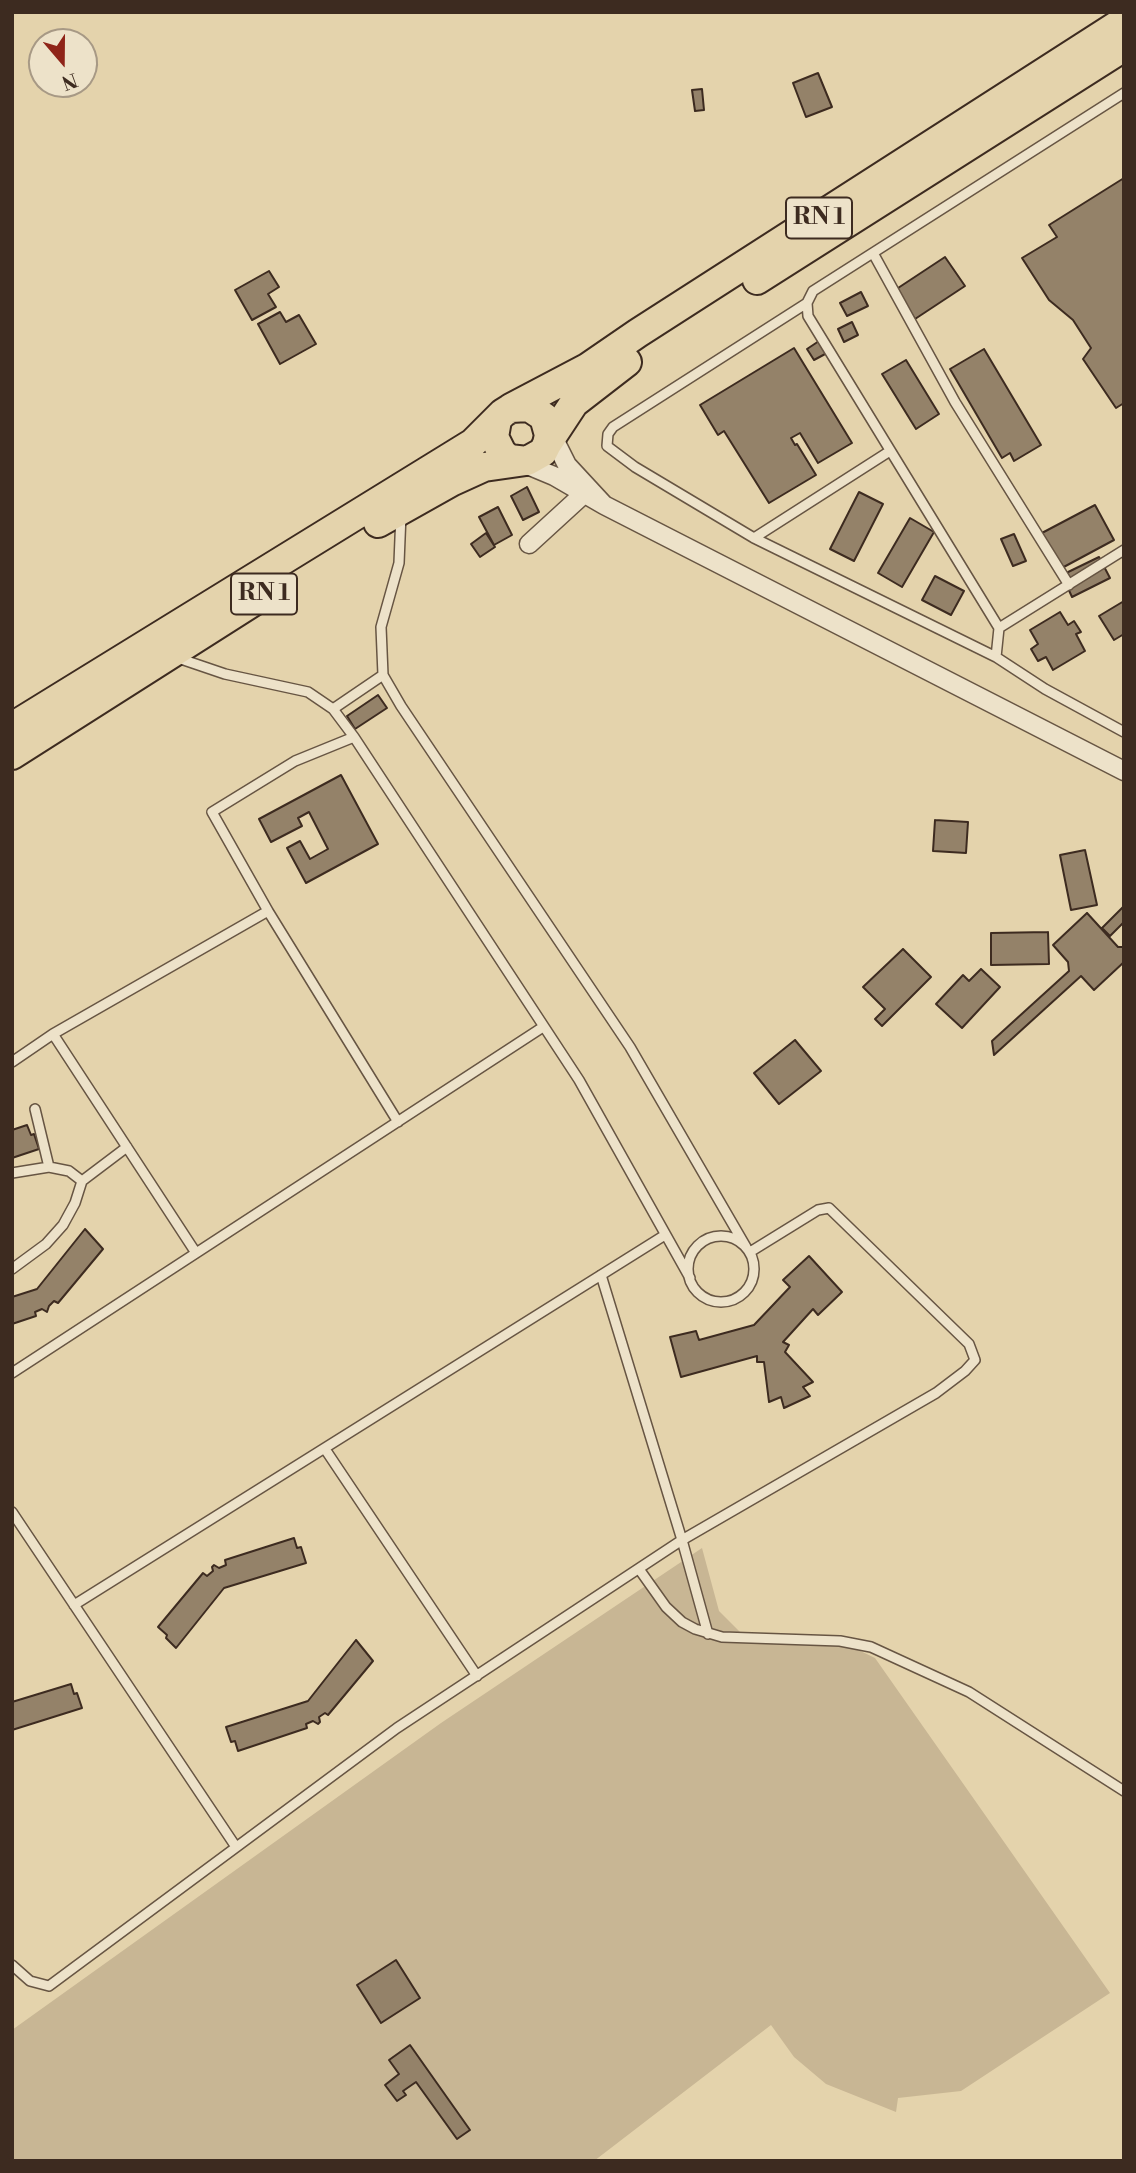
<!DOCTYPE html>
<html>
<head>
<meta charset="utf-8">
<style>
	body { margin:0 }
	#map { position:relative; width:1136px; height:2173px; overflow:hidden; background:#e4d3ac; font-family:"Libre Bodoni",serif }
	canvas { display:block }
	.frame { position:absolute; inset:0; border:14px solid #3d2b20; pointer-events:none }
	.north { position:absolute; left:28px; top:28px; width:70px; height:70px; box-sizing:border-box; background:#ede2c9; border:2px solid #a79985; border-radius:50%; rotate:160deg; font-size:19px; font-weight:700; line-height:28px; text-align:center; color:#3d2b20 }
	.north::after { content:''; display:block; margin:auto; width:24px; height:32px; background:#8f2418; clip-path:polygon(50% 0,100% 100%,50% 72%,0 100%) }
</style>
</head>
<body>
<div id="map">
<canvas width="1136" height="2173"></canvas>
<div class="frame"></div>
<div class="north">N</div>
</div>
<script>
const context = document.querySelector('canvas').getContext('2d');
context.lineJoin = 'round';
function fill(path, color) {
  context.fillStyle = color;
  context.fill(path, 'evenodd');
}
function poly(rows) {
  const path = new Path2D();
  for (const r of rows) {
    if (r.length === 3) {
      path.moveTo(r[0] + r[2], r[1]);
      path.arc(r[0], r[1], r[2], 0, 2 * Math.PI);
      continue;
    }
    path.moveTo(r[0], r[1]);
    for (let i = 2; i < r.length; i += 2) path.lineTo(r[i], r[i + 1]);
  }
  return path;
}
function trace(path, color, width, dash) {
  context.strokeStyle = color;
  context.lineWidth = width;
  context.lineCap = dash ? 'butt' : 'round';
  context.setLineDash(dash || []);
  context.stroke(path);
}
function write(font, color, halo, rows, align = 'center') {
  context.font = font + ' "Libre Bodoni",serif';
  context.lineWidth = 5;
  context.setLineDash([]);
  context.textBaseline = 'middle';
  context.strokeStyle = halo;
  context.fillStyle = color;
  for (const [text, x, y, turn = 0] of rows) {
    context.save();
    context.translate(x, y);
    context.rotate((+turn || 0) * Math.PI / 180);
    context.textAlign = isNaN(turn) ? turn : align;
    if (halo) context.strokeText(text, 0, 0);
    context.fillText(text, 0, 0);
    context.restore();
  }
}
fill(poly([
	[702,1548,719,1611,747,1639,850,1646,875,1658,1110,1993,961,2091,898,2098,896,2112,826,2084,794,2057,771,2025,594,2161,12,2161,12,2030,441,1723]
]), '#c8b694');
const building = poly([
	[818,73,832,107,806,117,793,83,818,73],
	[702,89,704,110,695,111,692,90,702,89],
	[1124,178,1124,403,1116,408,1083,359,1091,348,1073,320,1049,300,1022,258,1057,237,1049,225,1124,178],
	[945,257,965,286,915,319,895,290,945,257],
	[269,271,279,287,268,294,276,307,252,320,235,290,269,271],
	[861,292,868,306,847,316,840,303,861,292],
	[280,312,286,322,299,315,316,344,280,364,258,324,280,312],
	[852,322,858,335,844,342,838,329,852,322],
	[819,341,827,353,814,360,807,349,819,341],
	[794,348,852,443,818,463,800,433,791,438,795,445,797,444,816,475,769,503,724,431,718,435,700,405,794,348],
	[984,349,1041,445,1014,461,1010,453,1002,458,950,369,984,349],
	[906,360,939,414,916,429,882,374,906,360],
	[527,487,539,512,523,520,511,496,527,487],
	[859,492,883,504,854,561,830,549,859,492],
	[1095,505,1114,540,1060,569,1040,534,1095,505],
	[498,507,512,535,494,545,479,517,498,507],
	[910,518,934,532,902,587,878,573,910,518],
	[486,533,495,547,480,557,471,544,486,533],
	[1014,534,1026,561,1013,566,1001,539,1014,534],
	[1099,557,1110,578,1072,597,1062,575,1099,557],
	[935,576,964,591,951,615,922,600,935,576],
	[1124,601,1124,634,1114,640,1099,616,1124,601],
	[1060,612,1068,625,1074,621,1081,632,1076,634,1085,651,1053,670,1046,657,1038,661,1031,649,1038,644,1030,630,1060,612],
	[378,695,387,708,355,729,347,716,378,695],
	[341,775,378,844,306,883,287,848,300,841,310,859,328,849,309,812,298,818,302,826,271,842,259,819,341,775],
	[935,820,968,822,966,853,933,851,935,820],
	[1085,850,1097,905,1071,910,1060,855,1085,850],
	[1124,906,1124,922,1110,936,1102,928,1124,906],
	[1087,913,1118,947,1124,947,1124,962,1094,990,1081,976,994,1055,992,1041,1069,971,1068,962,1053,945,1087,913],
	[1048,932,1049,964,991,965,991,933,1048,932],
	[903,949,931,977,882,1026,875,1019,885,1009,863,987,903,949],
	[981,969,1000,987,962,1028,936,1004,963,975,969,981,981,969],
	[795,1040,821,1071,779,1104,754,1073,795,1040],
	[27,1125,31,1135,34,1134,39,1149,12,1158,12,1130,27,1125],
	[85,1229,103,1249,58,1303,54,1301,49,1306,47,1312,42,1309,35,1312,36,1316,12,1324,12,1297,37,1289,85,1229],
	[809,1256,842,1292,818,1315,813,1309,783,1342,789,1345,785,1352,813,1382,803,1387,810,1396,784,1408,781,1397,769,1402,764,1362,757,1362,757,1356,681,1377,670,1337,696,1331,699,1340,754,1325,790,1287,783,1280,809,1256],
	[294,1538,297,1548,301,1547,306,1563,224,1588,176,1648,166,1638,167,1635,158,1627,203,1573,207,1576,213,1571,212,1567,214,1565,219,1568,226,1565,225,1560,294,1538],
	[356,1640,373,1661,328,1715,325,1713,319,1717,320,1722,318,1724,313,1721,306,1724,307,1728,238,1751,235,1741,231,1742,226,1727,308,1701,356,1640],
	[71,1684,74,1694,77,1693,82,1708,12,1730,12,1702,71,1684],
	[396,1960,420,1998,381,2023,357,1985,396,1960],
	[410,2045,470,2130,457,2139,416,2082,403,2091,406,2095,397,2101,385,2085,399,2074,389,2060,410,2045]
]);
fill(building, '#948269');
trace(building, '#3d2b20', 2);
const service = poly([
	[873,253,955,402,1069,585],
	[807,303,613,427,608,434,607,446,635,467,754,538,996,657,1045,689,1124,732],
	[401,514,399,563,381,627,383,675,401,706,630,1047,746,1247],
	[754,538,890,451],
	[999,628,1124,550],
	[175,657,225,674,308,692,333,709,354,737,579,1080,690,1278],
	[996,657,999,628,808,316,807,303,813,291,1124,93],
	[333,709,383,675],
	[268,911,398,1122],
	[53,1034,196,1253],
	[12,1062,53,1034,268,911,212,812,295,761,354,737],
	[35,1109,49,1167],
	[12,1173,49,1167,69,1171,82,1181],
	[721,1269,33],
	[12,1269,46,1244,63,1225,75,1203,82,1181,127,1147],
	[601,1275,682,1540,708,1634],
	[12,1373,543,1027],
	[325,1449,477,1676],
	[12,1512,236,1847],
	[639,1569,666,1607,682,1622,695,1629,722,1637,840,1641,871,1647,969,1692,1124,1791],
	[74,1605,665,1235],
	[12,1965,30,1981,49,1986,397,1728,682,1540,936,1393,965,1371,975,1360,969,1344,829,1208,818,1210,750,1252]
]);
const minor = poly([
	[518,461,554,476,604,505,567,465,549,429],
	[604,505,1124,771],
	[529,544,588,490]
]);
const primary = poly([
	[757,280,1124,47],
	[511,408,587,368,638,333,1124,21],
	[547,444,574,403,627,362],
	[378,523,451,482,484,467,526,461],
	[12,727,473,443,503,413,511,408,529,407,544,417,549,435,547,444,543,452,527,461,509,459,502,453,494,437,497,420],
	[12,755,270,591]
]);
trace(service, '#675543', 12);
trace(minor, '#675543', 21);
trace(primary, '#3d2b20', 32);
trace(service, '#ede2c9', 9);
trace(minor, '#ede2c9', 18);
trace(primary, '#e4d3ac', 28);
for (const [x, y, w] of [
	[819,218,66],
	[264,594,66]
]) {
  const box = new Path2D();
  box.roundRect(x - w / 2, y - 20.5, w, 41, 5);
  context.fillStyle = '#ede2c9';
  context.fill(box);
  trace(box, '#3d2b20', 2);
}
write('bold 24px', '#3d2b20', null, [
	["RN 1",819,218],
	["RN 1",264,594]
]);
</script>
</body>
</html>
